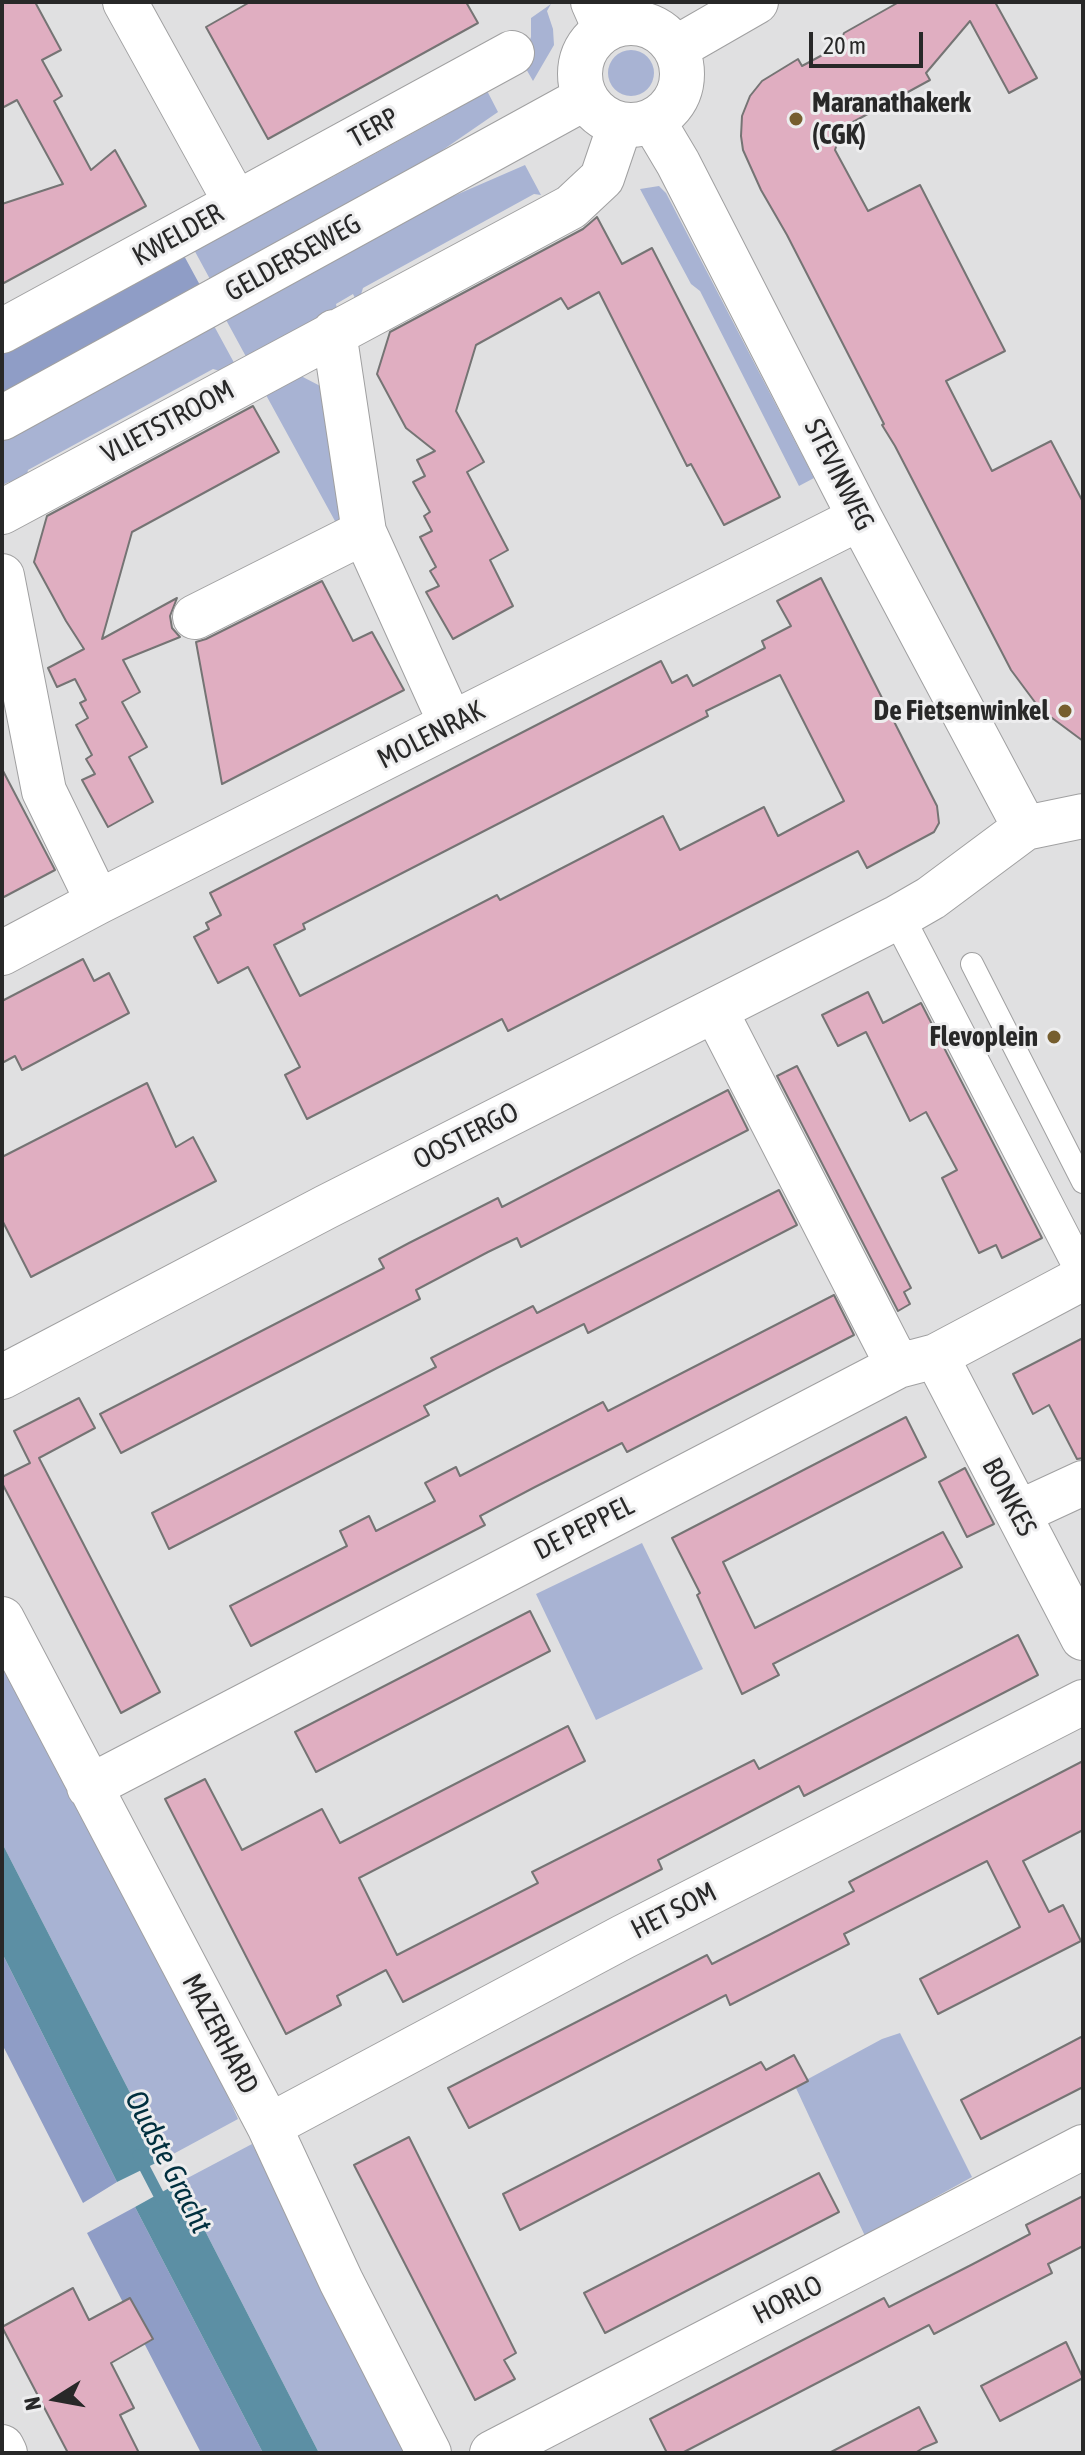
<!DOCTYPE html>
<html>
<head>
<meta charset="utf-8">
<style>
	body { margin:0 }
	#map { position:relative; width:1085px; height:2455px; overflow:hidden; background:#e0e0e1; font-family:"Asap Condensed",sans-serif }
	canvas { display:block }
	.frame { position:absolute; inset:0; border:4px solid #282828; pointer-events:none }
	.north { position:absolute; left:16px; top:2359px; width:80px; height:80px; -webkit-text-stroke:6px #ededee; paint-order:stroke; rotate:259deg; font-size:22px; font-weight:700; line-height:32px; text-align:center; color:#282828 }
	.north::after { content:''; display:block; margin:auto; width:28px; height:36px; background:#282828; clip-path:polygon(50% 0,100% 100%,50% 72%,0 100%) }
	.scale { position:absolute; left:809px; top:32px; width:114px; height:36px; box-sizing:border-box; border:4px solid #282828; border-top:0; padding-left:10px; font-size:24px; line-height:28px; white-space:nowrap; color:#282828; -webkit-text-stroke:6px #ededee; paint-order:stroke }
</style>
</head>
<body>
<div id="map">
<canvas width="1085" height="2455"></canvas>
<div class="frame"></div>
<div class="north">N</div>
<div class="scale">20 m</div>
</div>
<script>
const context = document.querySelector('canvas').getContext('2d');
context.lineJoin = 'round';
function fill(path, color) {
  context.fillStyle = color;
  context.fill(path, 'evenodd');
}
function poly(rows) {
  const path = new Path2D();
  for (const r of rows) {
    if (r.length === 3) {
      path.moveTo(r[0] + r[2], r[1]);
      path.arc(r[0], r[1], r[2], 0, 2 * Math.PI);
      continue;
    }
    path.moveTo(r[0], r[1]);
    for (let i = 2; i < r.length; i += 2) path.lineTo(r[i], r[i + 1]);
  }
  return path;
}
function trace(path, color, width, dash) {
  context.strokeStyle = color;
  context.lineWidth = width;
  context.lineCap = dash ? 'butt' : 'round';
  context.setLineDash(dash || []);
  context.stroke(path);
}
function write(font, color, halo, rows, align = 'center') {
  context.font = font + ' "Asap Condensed",sans-serif';
  context.lineWidth = 6;
  context.setLineDash([]);
  context.textBaseline = 'middle';
  context.strokeStyle = halo;
  context.fillStyle = color;
  for (const [text, x, y, turn = 0] of rows) {
    context.save();
    context.translate(x, y);
    context.rotate((+turn || 0) * Math.PI / 180);
    context.textAlign = isNaN(turn) ? turn : align;
    if (halo) context.strokeText(text, 0, 0);
    context.fillText(text, 0, 0);
    context.restore();
  }
}
fill(poly([
	[551,4,547,11,553,29,554,45,533,81,521,60,531,37,531,18],
	[631,73,23],
	[481,79,498,112,402,178,211,281,192,246,313,172,327,180,446,115,446,112],
	[525,165,541,195,534,194,363,288,358,304,353,294,336,304,337,309,250,364,225,318,426,208],
	[659,186,666,193,814,478,799,486,700,291,691,284,640,189],
	[213,324,238,370,231,374,213,369,28,470,24,487,14,492,9,482,2,485,2,440],
	[301,376,326,389,333,387,341,532,266,395],
	[642,1543,703,1669,596,1720,536,1594],
	[2,1660,216,2070,238,2119,164,2159,2,1843],
	[900,2033,972,2177,865,2236,795,2086,882,2039],
	[252,2144,414,2453,319,2453,180,2182]
]), '#a8b3d3');
fill(poly([
	[182,252,201,287,2,395,2,351],
	[2,1953,117,2182,83,2203,2,2044],
	[135,2207,263,2453,201,2453,87,2233]
]), '#8f9dc6');
fill(poly([
	[2,1843,164,2159,117,2182,2,1953],
	[180,2182,319,2453,263,2453,135,2207]
]), '#5c8fa4');
trace(poly([
	[138,2155,165,2207]
]), '#5c8fa4', 11);
const building = poly([
	[2,2,35,2,61,50,42,60,62,96,54,101,91,170,115,150,146,206,2,284,2,204,63,184,17,100,2,108,2,2],
	[250,2,466,2,478,23,268,139,206,27,250,2],
	[899,2,995,2,1037,78,1009,93,970,21,926,73,930,80,842,128,835,150,868,211,920,185,1005,351,946,381,992,471,1051,441,1083,502,1083,741,1040,709,1011,670,895,446,882,425,884,424,787,235,761,190,743,150,741,136,742,116,750,96,762,81,798,59,802,66,839,46,844,33,899,2],
	[597,217,622,264,652,248,780,497,724,525,691,464,687,466,599,292,568,309,561,298,476,345,456,411,484,462,467,472,508,550,490,560,513,606,453,639,426,592,439,586,430,571,436,567,420,537,432,531,424,516,430,512,413,482,425,476,417,460,435,451,406,428,377,374,390,332,583,229,597,217],
	[253,406,279,452,132,532,102,639,177,598,170,616,172,628,180,637,123,660,140,692,122,702,147,747,129,757,153,802,108,827,82,780,95,774,86,759,92,755,76,725,88,718,80,703,86,700,75,679,57,687,48,668,84,649,66,621,34,562,47,516,253,406],
	[821,578,937,806,939,823,934,832,867,868,858,851,508,1031,502,1019,307,1119,285,1075,300,1067,248,967,218,983,194,937,209,929,206,923,221,915,210,893,661,661,672,683,687,675,693,686,765,648,762,641,791,626,777,601,821,578],
	[780,675,844,801,778,836,764,807,680,850,663,816,500,900,497,895,300,996,274,945,305,929,303,924,708,716,706,711,780,675],
	[322,581,353,641,372,632,404,690,222,784,196,642,206,639,322,581],
	[2,769,55,870,2,898,2,769],
	[83,959,94,981,109,973,129,1013,22,1070,15,1056,2,1063,2,1001,83,959],
	[868,992,883,1023,921,1003,1042,1238,1002,1258,996,1245,979,1253,942,1178,957,1170,926,1112,910,1121,866,1032,838,1046,822,1015,868,992],
	[797,1066,911,1288,904,1292,910,1304,898,1311,777,1076,797,1066],
	[147,1083,176,1147,193,1137,216,1181,31,1277,2,1220,2,1157,147,1083],
	[728,1090,748,1130,521,1247,517,1238,488,1252,416,1290,420,1299,121,1453,100,1414,384,1268,379,1259,409,1243,498,1198,502,1207,728,1090],
	[779,1190,797,1225,588,1333,584,1324,497,1368,424,1406,429,1415,169,1549,152,1513,436,1367,431,1358,533,1306,537,1313,779,1190],
	[834,1295,854,1335,627,1452,622,1443,535,1487,480,1516,485,1525,251,1646,230,1606,347,1546,340,1531,369,1516,376,1531,435,1501,425,1483,456,1467,460,1476,603,1402,608,1411,834,1295],
	[1083,1338,1083,1458,1077,1459,1049,1405,1033,1414,1013,1374,1083,1338],
	[79,1398,95,1428,39,1458,160,1692,121,1713,2,1483,2,1477,30,1463,14,1431,79,1398],
	[906,1417,926,1457,723,1562,755,1628,943,1532,962,1567,773,1664,779,1675,742,1694,697,1595,700,1593,672,1538,906,1417],
	[965,1468,994,1524,967,1537,939,1482,965,1468],
	[530,1611,550,1651,316,1772,295,1732,530,1611],
	[1018,1635,1038,1675,804,1796,799,1786,658,1860,662,1869,403,2002,386,1970,337,1996,341,2005,286,2034,165,1799,205,1779,242,1850,322,1809,340,1843,568,1726,585,1761,359,1878,397,1955,538,1883,532,1872,754,1760,759,1769,1018,1635],
	[1083,1761,1083,1830,1023,1861,1049,1912,1063,1905,1081,1941,938,2014,920,1979,1020,1927,987,1861,844,1934,849,1944,730,2005,726,1995,469,2128,448,2088,707,1955,712,1964,769,1935,854,1891,849,1882,1083,1761],
	[1083,2036,1083,2087,981,2139,961,2100,1083,2036],
	[794,2055,808,2081,520,2230,503,2194,761,2062,766,2070,794,2055],
	[409,2137,516,2353,504,2360,515,2379,475,2400,354,2165,409,2137],
	[819,2173,839,2212,605,2333,584,2293,819,2173],
	[1083,2196,1083,2246,1048,2264,1052,2273,934,2334,929,2325,682,2453,667,2453,650,2419,884,2298,889,2307,973,2264,1030,2234,1026,2225,1083,2196],
	[73,2288,89,2320,130,2298,153,2339,111,2363,134,2408,120,2415,139,2453,68,2453,2,2327,73,2288],
	[1066,2342,1083,2378,1000,2421,981,2386,1066,2342],
	[919,2407,937,2442,923,2448,915,2453,829,2453,919,2407]
]);
fill(building, '#e0aec1');
trace(building, '#757474', 2);
const service = poly([
	[972,964,1083,1182]
]);
const pedestrian = poly([
	[898,917,1083,1274]
]);
const minor = poly([
	[125,2,236,203],
	[593,2,605,29],
	[653,121,678,163,860,518,1025,828],
	[2,331,512,53],
	[334,332,364,532,451,724],
	[2,512,571,207,602,178,620,125],
	[2,576,44,791,98,902],
	[195,617,364,532],
	[2,953,98,902,860,518],
	[715,1010,898,1366],
	[936,1356,1083,1638],
	[2,1377,326,1207,898,917,931,898,1025,828,1083,816],
	[1018,1513,1083,1483],
	[2,1619,269,2126,341,2281,429,2453],
	[89,1787,898,1366,936,1356,1083,1278],
	[269,2126,623,1937,1083,1702],
	[2,2447,5,2453],
	[492,2453,1083,2147]
]);
const tertiary = poly([
	[631,74,51],
	[676,48,756,2],
	[2,418,585,98]
]);
trace(service, '#a0a0a1', 24);
trace(pedestrian, '#a0a0a1', 34);
trace(minor, '#a0a0a1', 46);
trace(tertiary, '#a0a0a1', 46);
trace(service, '#fff', 22);
trace(pedestrian, '#fff', 32);
trace(minor, '#fff', 44);
trace(tertiary, '#fff', 44);
for (const [x, y, r, color] of [
	[796,119,8,"#765e2e"],
	[1065,711,8,"#765e2e"],
	[1054,1037,8,"#765e2e"]
]) {
  const dot = new Path2D();
  dot.arc(x, y, r, 0, 2 * Math.PI);
  context.fillStyle = color;
  context.fill(dot);
  trace(dot, '#ededee', 3);
}
write('bold 28px', '#282828', '#ededee', [
	["Maranathakerk",812,103,"left"],
	["(CGK)",812,135,"left"],
	["De Fietsenwinkel",1049,711],
	["Flevoplein",1038,1037]
], 'right');
write('28px', '#282828', '#ededee', [
	["TERP",374,128,-29],
	["KWELDER",178,235,-29],
	["GELDERSEWEG",293,258,-29],
	["VLIETSTROOM",168,422,-28],
	["STEVINWEG",839,475,63],
	["MOLENRAK",431,735,-27],
	["OOSTERGO",466,1136,-27],
	["BONKES",1009,1497,62],
	["DE PEPPEL",584,1528,-27],
	["HET SOM",674,1911,-27],
	["MAZERHARD",220,2034,62],
	["HORLO",788,2300,-27]
]);
write('italic 30px', '#002f3e', '#ededee', [
	["Oudste Gracht",168,2162,63]
]);
</script>
</body>
</html>
